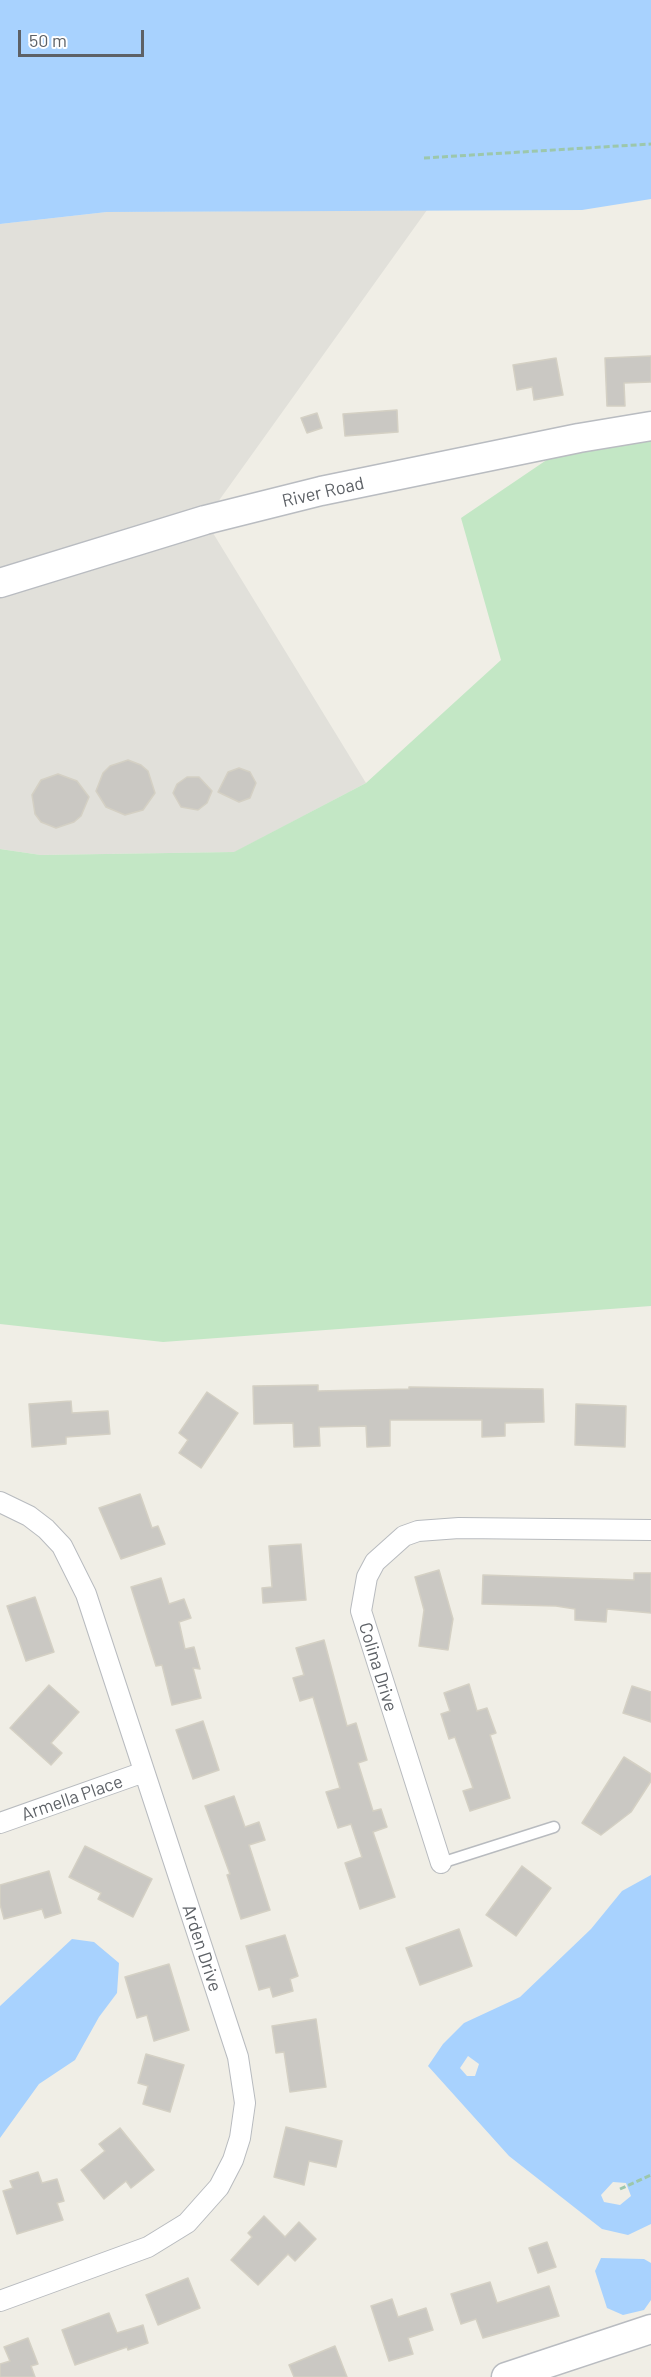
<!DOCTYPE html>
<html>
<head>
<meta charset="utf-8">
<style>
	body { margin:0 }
	#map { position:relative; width:651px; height:2377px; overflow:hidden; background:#f0eee6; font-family:Barlow,sans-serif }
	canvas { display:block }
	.scale { position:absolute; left:18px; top:30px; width:126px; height:27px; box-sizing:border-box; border:3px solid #5d6166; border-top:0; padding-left:8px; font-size:18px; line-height:21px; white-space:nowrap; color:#5d6166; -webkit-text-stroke:4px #fff; paint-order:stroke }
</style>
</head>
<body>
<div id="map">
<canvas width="651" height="2377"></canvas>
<div class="scale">50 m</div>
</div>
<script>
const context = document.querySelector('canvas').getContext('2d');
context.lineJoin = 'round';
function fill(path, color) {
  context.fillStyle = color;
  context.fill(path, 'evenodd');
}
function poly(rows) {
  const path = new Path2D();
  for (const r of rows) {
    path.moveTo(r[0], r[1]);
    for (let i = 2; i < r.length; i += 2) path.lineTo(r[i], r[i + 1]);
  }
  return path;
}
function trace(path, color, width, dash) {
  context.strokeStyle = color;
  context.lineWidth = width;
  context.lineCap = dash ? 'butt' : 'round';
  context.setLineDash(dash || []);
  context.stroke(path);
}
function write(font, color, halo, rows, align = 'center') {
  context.font = font + ' Barlow,sans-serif';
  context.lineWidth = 4.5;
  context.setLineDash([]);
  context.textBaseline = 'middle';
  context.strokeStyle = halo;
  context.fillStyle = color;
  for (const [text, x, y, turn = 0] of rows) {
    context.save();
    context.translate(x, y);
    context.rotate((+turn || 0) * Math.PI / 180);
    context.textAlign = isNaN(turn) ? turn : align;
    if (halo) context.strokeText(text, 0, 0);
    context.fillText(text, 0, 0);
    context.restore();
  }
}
fill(poly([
	[427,210,205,520,366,783,235,852,41,855,0,849,0,224,107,212]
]), '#e1e0da');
fill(poly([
	[651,426,651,1306,163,1342,0,1324,0,849,41,855,234,852,366,783,501,660,461,518,579,438]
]), '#c3e7c5');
fill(poly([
	[0,0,651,0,651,199,582,210,107,212,0,224],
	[651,1875,651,2224,628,2235,602,2229,509,2156,428,2066,443,2044,464,2023,520,1997,591,1929,622,1891],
	[468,2056,479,2064,475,2076,467,2076,460,2068],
	[613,2182,626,2183,631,2196,620,2205,604,2202,601,2195],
	[72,1939,94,1942,119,1963,117,1993,99,2017,75,2060,39,2084,0,2138,0,2006],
	[601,2258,644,2259,651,2263,651,2300,644,2310,623,2315,607,2308,595,2271]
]), '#a8d2fe');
const building = poly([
	[651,356,651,382,624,383,625,406,607,406,605,358,651,356],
	[556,358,563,395,534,400,532,387,517,390,513,365,556,358],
	[397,410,398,432,345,436,343,414,397,410],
	[317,413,322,428,307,433,301,418,317,413],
	[128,760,141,765,148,771,155,793,143,810,125,815,106,807,96,791,103,773,110,766,128,760],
	[239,768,250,772,256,783,250,798,239,802,218,792,228,772,239,768],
	[58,774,77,781,89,797,81,816,74,822,56,828,41,822,35,814,32,795,41,780,58,774],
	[187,777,199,777,212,791,207,803,198,810,181,807,173,793,177,784,187,777],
	[318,1385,318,1391,409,1389,409,1387,543,1389,544,1422,505,1423,505,1436,482,1437,482,1420,390,1420,390,1446,367,1447,366,1426,319,1427,320,1446,294,1447,293,1423,254,1424,253,1386,318,1385],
	[207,1392,238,1413,201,1468,179,1453,188,1440,179,1433,207,1392],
	[71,1401,72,1413,108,1411,110,1434,66,1437,66,1444,32,1447,29,1404,71,1401],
	[576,1404,626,1406,625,1447,575,1445,576,1404],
	[140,1494,152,1528,158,1526,165,1544,121,1559,99,1508,140,1494],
	[301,1544,306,1600,263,1603,262,1588,272,1587,269,1546,301,1544],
	[439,1570,453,1619,448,1650,419,1646,424,1610,415,1577,439,1570],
	[634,1573,651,1573,651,1613,607,1609,606,1622,575,1620,575,1609,556,1606,482,1604,483,1575,634,1580,634,1573],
	[161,1578,169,1604,184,1599,191,1618,179,1622,185,1649,194,1647,200,1669,193,1668,201,1698,172,1705,162,1665,156,1666,131,1587,161,1578],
	[35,1597,54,1652,26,1661,7,1606,35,1597],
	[324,1640,347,1726,356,1723,367,1760,358,1763,373,1811,381,1809,387,1827,373,1832,395,1897,360,1909,345,1863,362,1857,351,1824,338,1828,326,1792,340,1788,313,1697,300,1701,293,1678,304,1675,296,1648,324,1640],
	[469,1684,477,1711,487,1708,496,1733,490,1735,510,1798,470,1811,463,1791,473,1788,455,1737,449,1739,441,1714,450,1711,444,1693,469,1684],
	[49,1685,79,1712,51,1743,62,1753,51,1765,10,1728,49,1685],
	[632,1686,651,1692,651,1722,623,1713,632,1686],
	[203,1721,219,1770,193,1779,176,1730,203,1721],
	[624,1757,651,1774,651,1781,631,1812,601,1835,582,1823,624,1757],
	[234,1796,245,1827,259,1822,265,1840,249,1845,270,1910,241,1919,227,1875,230,1874,205,1806,234,1796],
	[85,1846,152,1879,133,1917,98,1899,101,1893,69,1877,85,1846],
	[522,1866,551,1888,516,1936,486,1915,522,1866],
	[49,1871,61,1913,45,1918,42,1909,4,1919,0,1904,0,1885,49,1871],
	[459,1929,472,1966,420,1985,406,1948,459,1929],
	[285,1935,298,1976,290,1979,293,1991,273,1997,270,1987,259,1990,246,1946,285,1935],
	[169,1964,189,2030,154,2041,147,2015,137,2018,125,1977,169,1964],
	[316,2019,326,2087,290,2092,284,2052,276,2053,272,2026,316,2019],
	[146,2054,184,2065,170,2112,143,2104,148,2086,138,2083,146,2054],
	[286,2127,342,2141,336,2167,309,2161,304,2185,274,2177,286,2127],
	[120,2128,154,2170,131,2188,126,2181,104,2199,81,2170,105,2151,99,2144,120,2128],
	[38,2172,42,2183,57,2179,64,2201,57,2203,63,2220,17,2234,3,2191,13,2188,10,2181,38,2172],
	[264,2216,285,2237,299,2222,316,2239,295,2261,288,2254,258,2285,231,2260,252,2237,248,2233,264,2216],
	[547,2242,556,2267,538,2273,529,2248,547,2242],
	[188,2278,200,2308,158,2325,146,2295,188,2278],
	[490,2282,497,2303,549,2286,559,2316,483,2338,476,2319,461,2324,451,2294,490,2282],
	[392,2299,398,2317,426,2308,433,2330,408,2338,413,2354,389,2361,371,2306,392,2299],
	[109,2313,117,2333,143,2325,148,2343,128,2350,127,2347,75,2365,62,2330,109,2313],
	[28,2338,38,2364,31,2366,35,2377,0,2377,0,2364,10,2361,4,2347,28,2338],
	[335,2346,347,2377,294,2377,289,2365,335,2346]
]);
fill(building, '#cac8c3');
trace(building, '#d4d0c4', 1.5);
const lane = poly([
	[441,1863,554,1827]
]);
const street = poly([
	[0,1502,29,1516,46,1529,62,1546,86,1594,238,2057,245,2103,240,2138,233,2160,219,2187,187,2223,148,2247,0,2301],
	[0,1823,144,1772],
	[441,1863,361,1611,367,1577,375,1562,404,1536,418,1531,459,1528,651,1530]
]);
const secondary = poly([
	[0,583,205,520,321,491,579,438,651,426],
	[506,2377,651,2329]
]);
trace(lane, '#b8bbbf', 13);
trace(street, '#b8bbbf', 22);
trace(secondary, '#b9bcc1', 31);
trace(poly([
	[424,158,651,144],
	[620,2189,651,2175]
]), '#9cc7ac', 3, [6, 3]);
trace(lane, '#fff', 10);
trace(street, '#fff', 20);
trace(secondary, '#fff', 28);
write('18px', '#5d6166', '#fff', [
	["River Road",323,492,-13],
	["Colina Drive",378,1667,73],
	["Armella Place",72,1798,-19],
	["Arden Drive",202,1948,72]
]);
</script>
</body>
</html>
